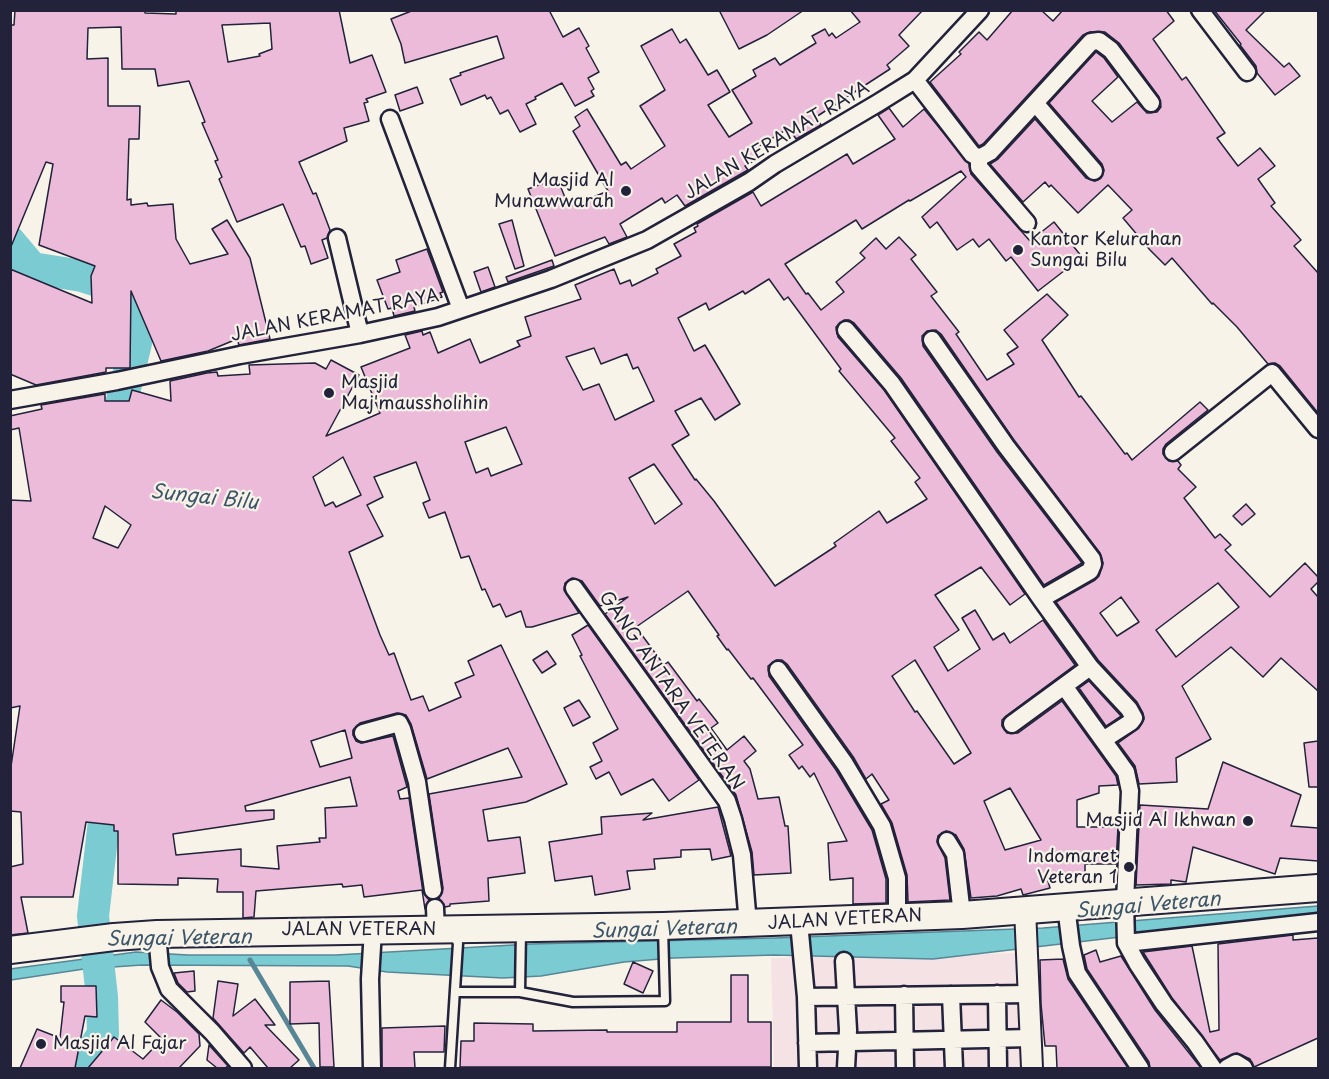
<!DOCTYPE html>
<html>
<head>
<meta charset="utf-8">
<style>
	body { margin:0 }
	#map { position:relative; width:1329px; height:1079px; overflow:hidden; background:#f7f3e8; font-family:"Playpen Sans",sans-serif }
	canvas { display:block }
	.frame { position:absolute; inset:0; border:12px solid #22223b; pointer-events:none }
</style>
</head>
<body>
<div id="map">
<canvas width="1329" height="1079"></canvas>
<div class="frame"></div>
</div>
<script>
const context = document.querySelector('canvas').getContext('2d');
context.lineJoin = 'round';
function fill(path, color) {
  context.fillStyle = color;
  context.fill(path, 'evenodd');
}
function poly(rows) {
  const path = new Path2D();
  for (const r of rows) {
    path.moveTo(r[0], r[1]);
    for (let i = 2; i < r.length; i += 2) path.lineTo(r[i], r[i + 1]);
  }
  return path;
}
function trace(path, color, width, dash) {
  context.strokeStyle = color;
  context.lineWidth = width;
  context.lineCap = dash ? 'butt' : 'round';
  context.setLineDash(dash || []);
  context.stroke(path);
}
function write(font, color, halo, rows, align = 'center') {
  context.font = font + ' "Playpen Sans",sans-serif';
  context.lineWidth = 4.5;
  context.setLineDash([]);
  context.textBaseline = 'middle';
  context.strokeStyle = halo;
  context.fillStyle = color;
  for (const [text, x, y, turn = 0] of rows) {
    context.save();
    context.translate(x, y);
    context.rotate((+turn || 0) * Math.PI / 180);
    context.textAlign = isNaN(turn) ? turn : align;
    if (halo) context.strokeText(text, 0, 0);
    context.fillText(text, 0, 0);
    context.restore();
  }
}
fill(poly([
	[1020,953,1024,1068,774,1068,771,958]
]), '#f4e2e4');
const water = poly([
	[1318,906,1318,920,1163,932,933,959,774,955,673,958,624,962,541,976,503,978,387,972,348,966,142,965,84,969,11,980,10,969,136,952,188,955,336,955,531,944,775,938,1043,928,1318,906]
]);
fill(water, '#7acbd2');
trace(water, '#578796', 1.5);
trace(poly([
	[250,960,314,1068]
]), '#578796', 5);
trace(poly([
	[10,242,32,268,82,276,110,285,127,298,137,319,136,343,112,442],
	[71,1068,93,1050,103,1034,102,997,93,916,104,821,106,781]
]), '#7acbd2', 32);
const building = poly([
	[15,10,145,10,145,13,176,14,176,10,339,10,350,63,372,55,386,92,366,99,368,102,364,103,369,121,344,128,347,141,299,162,313,194,316,193,330,230,327,238,322,240,328,258,311,264,305,246,301,247,283,204,237,222,219,179,222,177,215,161,218,160,202,123,205,122,189,81,158,86,155,69,122,69,121,27,88,28,87,59,108,58,108,106,140,106,139,139,129,139,127,200,131,199,131,205,147,203,148,206,173,204,176,239,190,264,228,254,212,229,227,220,250,258,270,339,239,345,237,339,208,351,161,361,131,291,130,368,106,368,106,372,36,385,10,374,10,269,92,303,91,276,95,266,39,245,53,164,46,162,10,249,10,25,14,25,15,10],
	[270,23,272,49,259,54,260,56,228,62,222,25,270,23],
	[414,10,549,10,563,37,579,28,589,46,586,48,599,72,588,78,594,89,591,91,594,96,575,106,562,83,535,97,536,99,526,104,536,124,520,132,508,110,500,114,491,97,487,99,485,95,461,105,450,79,461,75,460,73,504,58,497,36,405,63,401,44,391,19,414,10],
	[719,10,804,10,767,35,739,49,719,10],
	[850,10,923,10,899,35,909,46,887,65,890,69,816,117,821,125,796,139,789,128,753,150,758,158,745,166,748,170,685,206,677,195,665,203,662,198,620,224,627,237,609,244,605,237,555,256,528,189,557,178,569,207,608,191,573,131,580,126,575,117,587,109,621,165,626,162,631,169,665,146,640,106,665,90,641,46,672,29,680,43,686,39,708,75,717,70,730,92,708,105,729,137,752,123,732,90,756,76,753,70,775,58,780,65,816,43,812,36,825,29,829,36,832,33,836,38,860,22,850,10],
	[1013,10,1041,10,1053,21,1063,10,1166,10,1174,21,1153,39,1182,80,1186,77,1225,133,1217,138,1238,166,1260,148,1275,166,1258,179,1275,203,1271,206,1301,240,1294,246,1318,273,1318,413,1280,366,1275,363,1268,364,1237,327,1213,303,1212,304,1172,258,1165,265,1150,250,1123,218,1132,210,1108,185,1078,213,1051,185,1049,187,1045,182,1023,202,990,164,998,159,1035,119,1086,178,1095,181,1101,178,1104,170,1102,164,1049,103,1096,52,1104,58,1118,77,1092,101,1112,122,1137,102,1147,113,1157,112,1161,107,1159,97,1119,43,1105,32,1090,32,1083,35,983,144,979,146,930,82,961,54,959,52,979,32,987,40,1013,10],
	[1214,10,1266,10,1246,30,1284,67,1289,63,1300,76,1275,95,1257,73,1256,66,1240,45,1241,44,1214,10],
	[417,87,423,103,400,111,395,95,417,87],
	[889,108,903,127,924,109,969,164,971,174,1030,241,1054,222,1082,257,1038,291,1011,257,1006,261,989,239,979,247,973,239,957,250,937,222,930,228,922,217,966,177,961,171,910,201,909,200,862,229,856,220,785,264,806,294,808,293,821,310,844,292,836,282,865,258,860,253,876,238,886,249,899,237,916,255,911,259,937,292,931,296,959,332,956,334,987,380,1014,364,1007,354,1018,347,1004,330,1047,294,1068,315,1042,340,1079,397,1081,396,1125,454,1127,453,1132,460,1200,402,1208,410,1166,444,1163,449,1163,454,1169,461,1178,461,1181,465,1178,469,1196,487,1184,498,1215,538,1220,534,1231,545,1225,550,1270,597,1305,563,1318,577,1318,582,1311,589,1318,597,1318,691,1281,658,1263,677,1231,647,1182,686,1211,739,1176,758,1177,782,1139,784,1135,766,1118,743,1139,728,1144,719,1143,713,1137,702,1098,660,1056,602,1095,580,1099,576,1103,563,1100,553,1014,440,941,334,936,330,927,331,922,336,923,346,997,452,1082,563,1044,585,901,378,854,323,849,320,844,320,836,327,838,337,884,390,1025,594,1010,605,981,567,935,595,959,630,934,647,948,671,980,649,962,618,975,610,993,640,1004,633,1010,643,1043,620,1075,665,1006,716,1002,720,1002,726,1007,733,1018,733,1062,701,1116,776,1118,785,1099,786,1099,793,1077,800,1077,827,1118,827,1116,864,1085,864,1085,873,1046,874,1050,888,1023,895,1021,889,997,896,971,898,964,849,956,835,946,831,938,836,937,842,945,858,950,900,908,902,907,875,892,823,881,804,889,800,872,774,866,779,854,758,787,664,782,660,776,660,768,666,769,676,836,770,872,830,886,879,886,903,853,904,853,878,830,880,828,843,847,841,814,773,810,777,802,766,799,769,789,755,803,745,753,678,751,679,728,649,727,650,717,636,719,635,688,591,636,627,664,665,668,662,697,701,699,699,718,723,711,728,727,750,744,736,756,751,744,761,750,769,758,799,779,797,785,826,788,826,791,873,754,875,752,852,736,795,605,614,628,597,600,606,582,581,572,578,565,583,564,590,579,613,532,627,526,627,521,611,506,617,500,604,493,607,485,589,482,590,469,556,461,558,445,512,429,518,423,503,430,500,416,462,374,477,383,497,367,505,383,536,349,552,380,635,389,655,394,653,411,700,423,696,429,711,461,697,455,683,474,675,468,661,501,645,567,784,526,802,483,810,488,841,520,837,525,873,488,878,489,901,450,904,450,906,445,907,439,898,443,888,429,794,522,777,508,748,427,779,411,724,406,715,397,713,360,723,353,730,353,735,356,741,361,743,393,736,407,787,398,791,400,799,409,798,423,892,429,900,425,909,422,890,364,897,362,885,343,887,342,884,256,891,254,917,243,918,243,892,217,892,218,879,178,878,178,885,118,884,118,831,114,831,114,825,86,822,73,897,21,897,28,933,10,935,10,867,23,864,21,812,10,811,10,773,20,706,10,708,10,500,31,501,19,428,10,430,10,416,42,409,41,405,105,394,105,401,129,401,132,390,171,401,170,381,207,373,217,372,218,376,250,374,249,365,315,363,326,369,331,360,359,375,326,436,380,413,361,367,410,348,405,335,422,331,423,335,430,332,438,353,470,339,480,363,520,346,517,341,531,336,525,317,581,299,575,285,614,269,620,284,630,280,632,286,658,273,656,269,681,256,674,244,696,232,694,228,698,226,697,224,753,192,761,206,847,154,853,164,895,139,878,115,889,108],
	[769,279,784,300,788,297,841,369,839,371,895,438,891,441,920,478,915,482,927,499,887,523,879,511,834,543,836,546,775,586,714,501,696,479,695,480,672,445,689,435,675,411,701,398,715,420,740,404,705,345,694,351,678,318,706,303,709,310,743,291,745,294,769,279],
	[594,348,601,364,627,354,633,369,638,367,654,401,615,420,599,384,583,390,566,357,594,348],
	[506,427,522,464,491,476,488,468,476,473,465,442,506,427],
	[343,457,361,495,336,507,333,502,325,506,313,477,343,457],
	[654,464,682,504,655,524,629,478,654,464],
	[105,506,131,525,118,548,93,538,105,506],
	[1218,583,1239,607,1176,657,1156,630,1218,583],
	[1121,597,1139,622,1117,636,1100,613,1121,597],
	[915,660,971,753,954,764,917,711,915,712,892,676,915,660],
	[345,730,352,758,320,767,311,741,345,730],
	[350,777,357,806,325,808,326,838,319,838,320,842,277,846,279,869,241,866,241,849,176,855,173,834,274,819,274,810,246,811,245,806,350,777],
	[1010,788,1041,840,1005,850,984,801,1010,788],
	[512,220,524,266,515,269,499,224,512,220],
	[427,249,443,292,440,293,442,297,414,307,415,311,394,316,392,308,388,309,377,280,400,272,396,260,427,249],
	[552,260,554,266,508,282,506,277,552,260],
	[488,267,495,287,481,292,474,272,488,267],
	[1246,504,1255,514,1242,525,1233,516,1246,504],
	[588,625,699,780,669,801,653,779,621,795,609,772,596,779,590,767,602,761,593,743,618,729,580,656,582,655,572,635,588,625],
	[547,651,556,664,542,673,533,660,547,651],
	[1089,681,1121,716,1106,726,1079,688,1089,681],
	[579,700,590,717,573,726,564,708,579,700],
	[1318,741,1318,787,1309,787,1304,743,1318,741],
	[1223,762,1301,795,1291,826,1318,828,1318,861,1280,858,1275,874,1193,847,1186,882,1171,880,1171,884,1136,885,1140,805,1208,809,1223,762],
	[718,807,731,856,712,860,710,849,681,850,681,857,654,859,655,869,627,871,630,889,595,895,592,876,555,881,549,842,602,834,601,817,652,813,643,820,718,807],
	[1293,935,1293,940,1318,938,1318,1038,1254,1067,1250,1059,1237,1053,1220,1060,1172,998,1143,952,1192,946,1210,1032,1219,1030,1218,944,1293,935],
	[1096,950,1100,962,1121,956,1155,1010,1201,1068,1150,1068,1149,1062,1087,969,1084,955,1096,950],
	[1063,959,1068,979,1128,1068,1057,1068,1056,1046,1045,1046,1041,1004,1040,960,1063,959],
	[633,962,653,971,643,993,624,984,633,962],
	[194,971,195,991,187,992,178,983,174,973,194,971],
	[731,975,748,975,748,1022,771,1022,771,1067,460,1067,461,1041,474,1041,474,1023,533,1024,533,1031,607,1030,607,1032,677,1032,677,1022,731,1022,731,975],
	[218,981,238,984,233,1016,255,999,275,1025,265,1025,299,1060,290,1068,268,1068,250,1047,244,1053,213,1018,218,981],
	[329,981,334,1067,320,1067,319,1023,290,1024,290,982,329,981],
	[61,986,96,986,97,1017,85,1016,75,1068,20,1068,37,1029,60,1038,64,1002,61,1002,61,986],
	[161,1000,177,1012,199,1034,200,1046,179,1068,88,1068,114,1037,143,1059,162,1039,145,1022,161,1000],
	[445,1026,444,1052,414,1052,415,1068,382,1068,382,1028,445,1026],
	[209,1045,228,1066,225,1068,217,1068,207,1060,209,1045]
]);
fill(building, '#ecbbda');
trace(building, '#22223b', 1.5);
const service = poly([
	[521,930,520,992,573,1002,665,1001,663,928],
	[456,992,520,992],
	[450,1068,458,943,452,933]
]);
const minor = poly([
	[1200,10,1247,72],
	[915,80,972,154,979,158,990,152,1091,42,1099,41,1111,50,1151,103],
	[1036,104,1094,171],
	[390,119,461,309],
	[979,158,979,167,1027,223],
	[337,238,360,334],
	[846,330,892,384,1041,599,1090,667],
	[932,340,1006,446,1092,559,1093,564,1090,571,1041,599],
	[10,400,117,381,240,355,360,334,438,317,551,279,647,240,749,182,775,164,878,103,915,80,980,10],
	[1173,452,1272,373,1318,429],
	[574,588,727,801,733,819,742,855,748,924],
	[778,670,845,764,882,826,897,878,897,917],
	[1064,686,1090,667,1129,709,1134,718,1131,722,1103,740],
	[1012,724,1064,686,1126,772,1130,791,1125,902,1126,943,1137,963,1164,1004,1195,1042,1213,1068],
	[363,733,399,723,402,729,417,782,433,890],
	[947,841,955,854,962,915],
	[1066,906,1071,946,1077,973,1140,1068],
	[435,908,436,930],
	[802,922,800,933,806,997,808,1068],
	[157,934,160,967,169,989,212,1032,243,1068],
	[1126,943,1318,922],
	[844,961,848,1030,846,1068],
	[997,994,998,1068],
	[904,995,905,1068],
	[951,995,954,1068],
	[806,997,1028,994],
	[807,1043,1031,1038],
	[372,1068,370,979,373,930],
	[1227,1068,1236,1063,1244,1068]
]);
const tertiary = poly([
	[1025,909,1032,1068]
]);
const primary = poly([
	[10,950,114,937,157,934,663,926,962,915,1318,888]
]);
trace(service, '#22223b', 13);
trace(minor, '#22223b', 21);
trace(tertiary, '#22223b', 24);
trace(primary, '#22223b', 30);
trace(service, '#f7f3e8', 8);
trace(minor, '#f7f3e8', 16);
trace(tertiary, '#f7f3e8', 20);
trace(primary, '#f7f3e8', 26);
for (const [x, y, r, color] of [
	[626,191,6,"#22223b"],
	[1018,250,6,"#22223b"],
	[329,393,6,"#22223b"],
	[1248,821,6,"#22223b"],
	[1129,867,6,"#22223b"],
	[41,1044,6,"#22223b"]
]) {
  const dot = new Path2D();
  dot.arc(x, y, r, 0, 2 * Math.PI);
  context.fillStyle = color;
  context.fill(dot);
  trace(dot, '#f7f3e8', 2);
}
write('18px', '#22223b', '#f7f3e8', [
	["JALAN KERAMAT RAYA",777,141,-31],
	["JALAN KERAMAT RAYA",335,316,-11],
	["GANG ANTARA VETERAN",671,691,55],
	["JALAN VETERAN",845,920,-3],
	["JALAN VETERAN",359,930]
]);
write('18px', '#22223b', '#f7f3e8', [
	["Masjid Al",614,181],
	["Munawwarah",614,202],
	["Kantor Kelurahan",1030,240,"left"],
	["Sungai Bilu",1030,261,"left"],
	["Masjid",341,383,"left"],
	["Maj'maussholihin",341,404,"left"],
	["Masjid Al Ikhwan",1236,821],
	["Indomaret",1117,857],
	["Veteran 1",1117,878],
	["Masjid Al Fajar",53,1044,"left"]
], 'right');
write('italic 20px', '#3c5568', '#f7f3e8', [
	["Sungai Bilu",204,498,6],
	["Sungai Veteran",1148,906,-5],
	["Sungai Veteran",664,930,-2],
	["Sungai Veteran",179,939,-1]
]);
</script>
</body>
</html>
